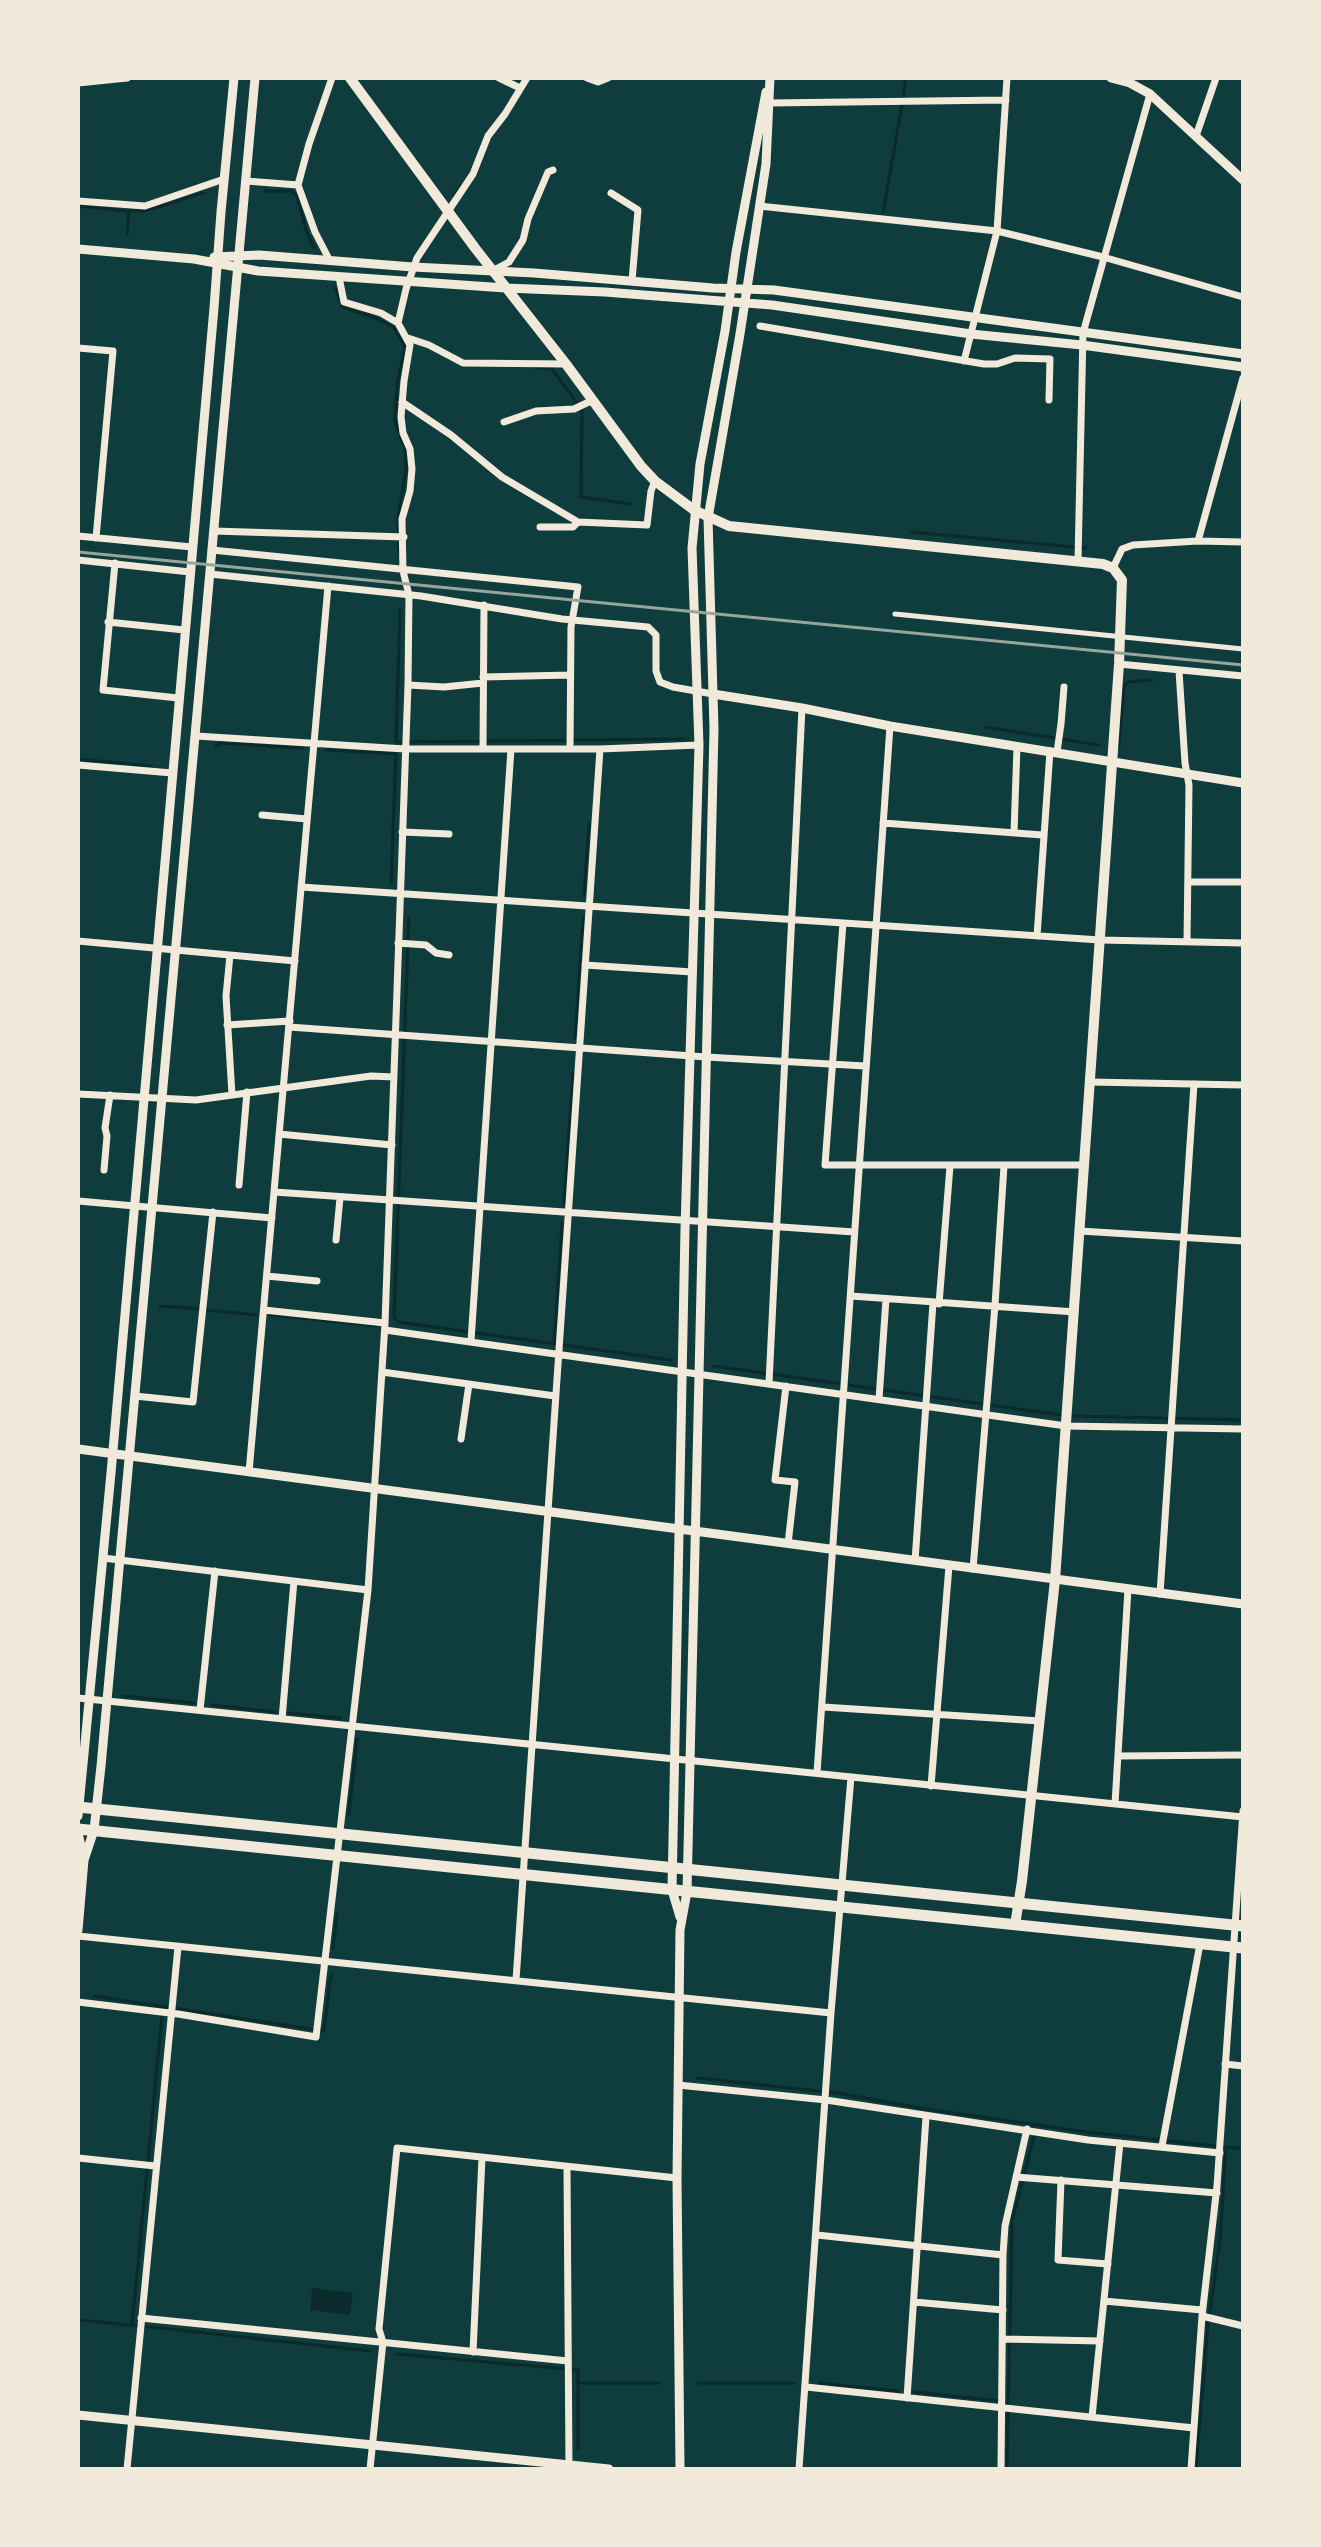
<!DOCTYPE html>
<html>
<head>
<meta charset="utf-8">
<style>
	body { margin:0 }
	#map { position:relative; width:1321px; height:2547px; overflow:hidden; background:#0f3d3e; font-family:Commissioner,sans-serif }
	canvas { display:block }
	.frame { position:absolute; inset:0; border:80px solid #f1e9da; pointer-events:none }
</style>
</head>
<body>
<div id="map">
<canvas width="1321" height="2547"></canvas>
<div class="frame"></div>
</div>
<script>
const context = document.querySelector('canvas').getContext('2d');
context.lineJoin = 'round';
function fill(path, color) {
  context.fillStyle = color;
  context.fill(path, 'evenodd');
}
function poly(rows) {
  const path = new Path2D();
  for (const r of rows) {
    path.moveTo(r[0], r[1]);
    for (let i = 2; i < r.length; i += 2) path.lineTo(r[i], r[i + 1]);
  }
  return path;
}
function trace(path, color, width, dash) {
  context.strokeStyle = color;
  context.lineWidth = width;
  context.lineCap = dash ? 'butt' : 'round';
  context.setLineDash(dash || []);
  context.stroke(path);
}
fill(poly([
	[312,2288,353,2293,350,2315,310,2310]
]), '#0a2a2b');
trace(poly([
	[903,97,906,78],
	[1241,164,1243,157],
	[265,191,291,191,297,196,306,230,314,248],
	[454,195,462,185],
	[78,206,126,211,145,211,203,193],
	[883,213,902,105],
	[127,234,129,211],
	[335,288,342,307,378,319,394,328,405,347,397,385,395,422,405,449,406,470,398,518,399,552],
	[534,367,552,369,582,410,581,497,631,504],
	[912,532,1086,548],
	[985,727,1099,745],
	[396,741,400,609],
	[396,742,684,739],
	[215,747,219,743,303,748],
	[1119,747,1124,686,1128,682,1152,680],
	[326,750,396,754],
	[78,759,151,766],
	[391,883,396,749],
	[584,895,589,824],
	[409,917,394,1317,398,1322,671,1360],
	[575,1038,583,918],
	[564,1204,573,1072],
	[160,1306,199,1309],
	[206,1310,257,1315],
	[271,1315,377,1326],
	[554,1343,562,1223],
	[714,1366,1061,1415],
	[1073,1416,1243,1420],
	[123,1696,194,1703],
	[212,1705,275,1712],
	[289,1713,341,1718],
	[349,1814,357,1739],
	[333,1949,337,1914],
	[94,1996,324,2031],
	[163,2005,132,2325,370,2351],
	[324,2031,331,1975],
	[697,2078,837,2093,926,2109,1087,2132,1243,2149],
	[78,2320,130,2325],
	[397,2354,578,2370,578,2449],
	[578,2383,659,2383],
	[698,2383,794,2383],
	[819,2383,898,2391],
	[914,2392,1001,2401],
	[1007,2469,1012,2222,1034,2137],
	[1196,2469,1208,2325,1220,2241,1226,2147]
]), '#0a2a2b', 3);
trace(poly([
	[895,614,1243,649]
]), '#f1e9da', 5);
trace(poly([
	[499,78,520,88],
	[587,78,598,82,608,78],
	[78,83,127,78],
	[769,103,1006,100],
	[1196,136,1216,78],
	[246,181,298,185],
	[611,193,638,210,632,281],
	[78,201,145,206,224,179],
	[759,206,997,231,1103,257,1243,297],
	[330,261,315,232,298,185,309,144,332,78],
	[494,270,509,262,523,240,528,219,548,172,553,170],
	[339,277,344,302,381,313,398,323],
	[760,326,984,364,997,364,1015,358,1050,359,1049,400],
	[408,338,429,345,463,363,566,364],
	[78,348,113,351,96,538],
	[964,361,997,231,1007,78],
	[402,402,451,435,502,477,578,522,647,525,651,491,655,481],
	[504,422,536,411,574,409,593,400],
	[540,527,573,527,578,522],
	[214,531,404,537],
	[78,536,192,547],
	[1198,541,1243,378],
	[212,550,578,587,571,627,570,749],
	[78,560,190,572],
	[1078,560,1083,333,1150,94],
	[115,563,103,690,178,698],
	[1113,568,1122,549,1133,545,1198,541,1243,542],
	[210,574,421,596,562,619,648,627,656,635,656,671,660,682,673,687,713,694],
	[108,622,184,630],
	[1119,664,1243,676],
	[1179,671,1185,763,1189,785,1187,942],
	[483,677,570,675],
	[408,685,444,687,483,683],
	[196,736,405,749,600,749,699,745],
	[483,749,484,605],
	[1057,752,1061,724,1064,687],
	[78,765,172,773],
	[262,815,307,819],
	[883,823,1042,835],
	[402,832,449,834],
	[1014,833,1017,746],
	[1189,882,1243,882],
	[301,887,1100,940,1243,943],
	[843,923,825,1165,1084,1165],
	[1037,936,1050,751],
	[78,941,295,961],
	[398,943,426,945,436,953,449,955],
	[230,955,226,996,232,1095],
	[585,965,692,972],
	[227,1025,290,1021],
	[289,1027,706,1057,865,1066],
	[1090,1082,1243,1085],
	[78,1094,196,1100,371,1076,394,1077],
	[279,1134,392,1145],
	[104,1170,107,1136,105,1128,110,1095],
	[239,1185,247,1092],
	[274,1192,854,1232],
	[78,1201,272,1218],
	[1080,1231,1243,1241],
	[336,1240,340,1198],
	[267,1276,317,1281],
	[851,1296,1075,1312],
	[939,1304,950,1166],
	[264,1310,385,1323],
	[385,1330,1066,1426,1243,1429],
	[471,1341,511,749],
	[382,1372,555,1396],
	[769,1383,802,708],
	[786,1386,775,1480,795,1482,788,1544],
	[135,1396,193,1402,213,1212],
	[879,1399,886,1299],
	[461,1439,469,1384],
	[249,1472,328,586],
	[103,1558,368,1590],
	[915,1561,933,1303],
	[973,1569,995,1305,1004,1166],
	[1160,1594,1194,1084],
	[78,1698,1243,1817],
	[823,1707,1040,1721],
	[200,1710,215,1571],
	[282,1719,294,1581],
	[1118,1756,1243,1755],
	[817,1773,890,726],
	[931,1786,949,1566],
	[1115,1804,1128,1589],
	[78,1936,831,2013],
	[516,1980,600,749],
	[78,2002,178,2014,316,2037,368,1590,385,1323,408,685,409,595,403,571,402,519,410,491,412,469,410,449,403,433,401,417,404,381,410,345,398,323,406,289,417,258,473,174,488,136,505,114,527,78],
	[1225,2064,1243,2066],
	[678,2085,826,2100,1088,2140,1220,2153],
	[1162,2146,1200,1944],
	[78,2158,155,2166],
	[567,2167,569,2469],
	[1016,2177,1217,2193],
	[1061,2180,1058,2260,1108,2264],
	[817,2235,1003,2255],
	[1104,2301,1202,2310],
	[914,2302,1003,2310],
	[1202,2316,1243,2326],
	[141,2318,568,2361],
	[1004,2339,1100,2341],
	[473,2352,482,2158],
	[806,2387,1194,2428],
	[907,2398,926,2117],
	[1092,2417,1120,2143],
	[127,2469,178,1947],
	[370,2469,383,2342,379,2329,397,2148,677,2178],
	[799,2469,831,2013,851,1777],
	[1001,2469,1003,2255,1005,2226,1027,2129],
	[1191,2469,1202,2316,1217,2186,1243,1811]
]), '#f1e9da', 7);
trace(poly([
	[1111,78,1130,83,1150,94,1243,180],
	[78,249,194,259,258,271,506,288,605,292,772,305,971,334,1082,345,1243,367],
	[214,257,259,255,413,267,534,273,713,288,774,290,1243,354],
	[713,694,802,708,890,726,1243,783],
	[78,1449,1243,1604],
	[78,1816,111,1473,214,308,221,212,234,78],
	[78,1833,84,1860],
	[680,1917,672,1890,685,1229,699,745,692,548,700,464,725,331,736,252,766,92],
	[78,1930,84,1860,94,1830,101,1766,255,78],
	[78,2415,609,2469],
	[680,2469,677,2178,680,1930,687,1892,714,729,708,518,740,334,766,164,770,78]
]), '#f1e9da', 9);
trace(poly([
	[350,78,475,248,566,364,641,466,655,481,694,510,729,526,1103,564,1113,568,1122,580,1119,664,1055,1580,1022,1881,1015,1925]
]), '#f1e9da', 10);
trace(poly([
	[78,1807,1243,1926],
	[78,1829,1243,1948]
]), '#f1e9da', 11);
trace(poly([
	[78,552,1243,665]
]), '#97a49c', 3);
</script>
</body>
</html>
